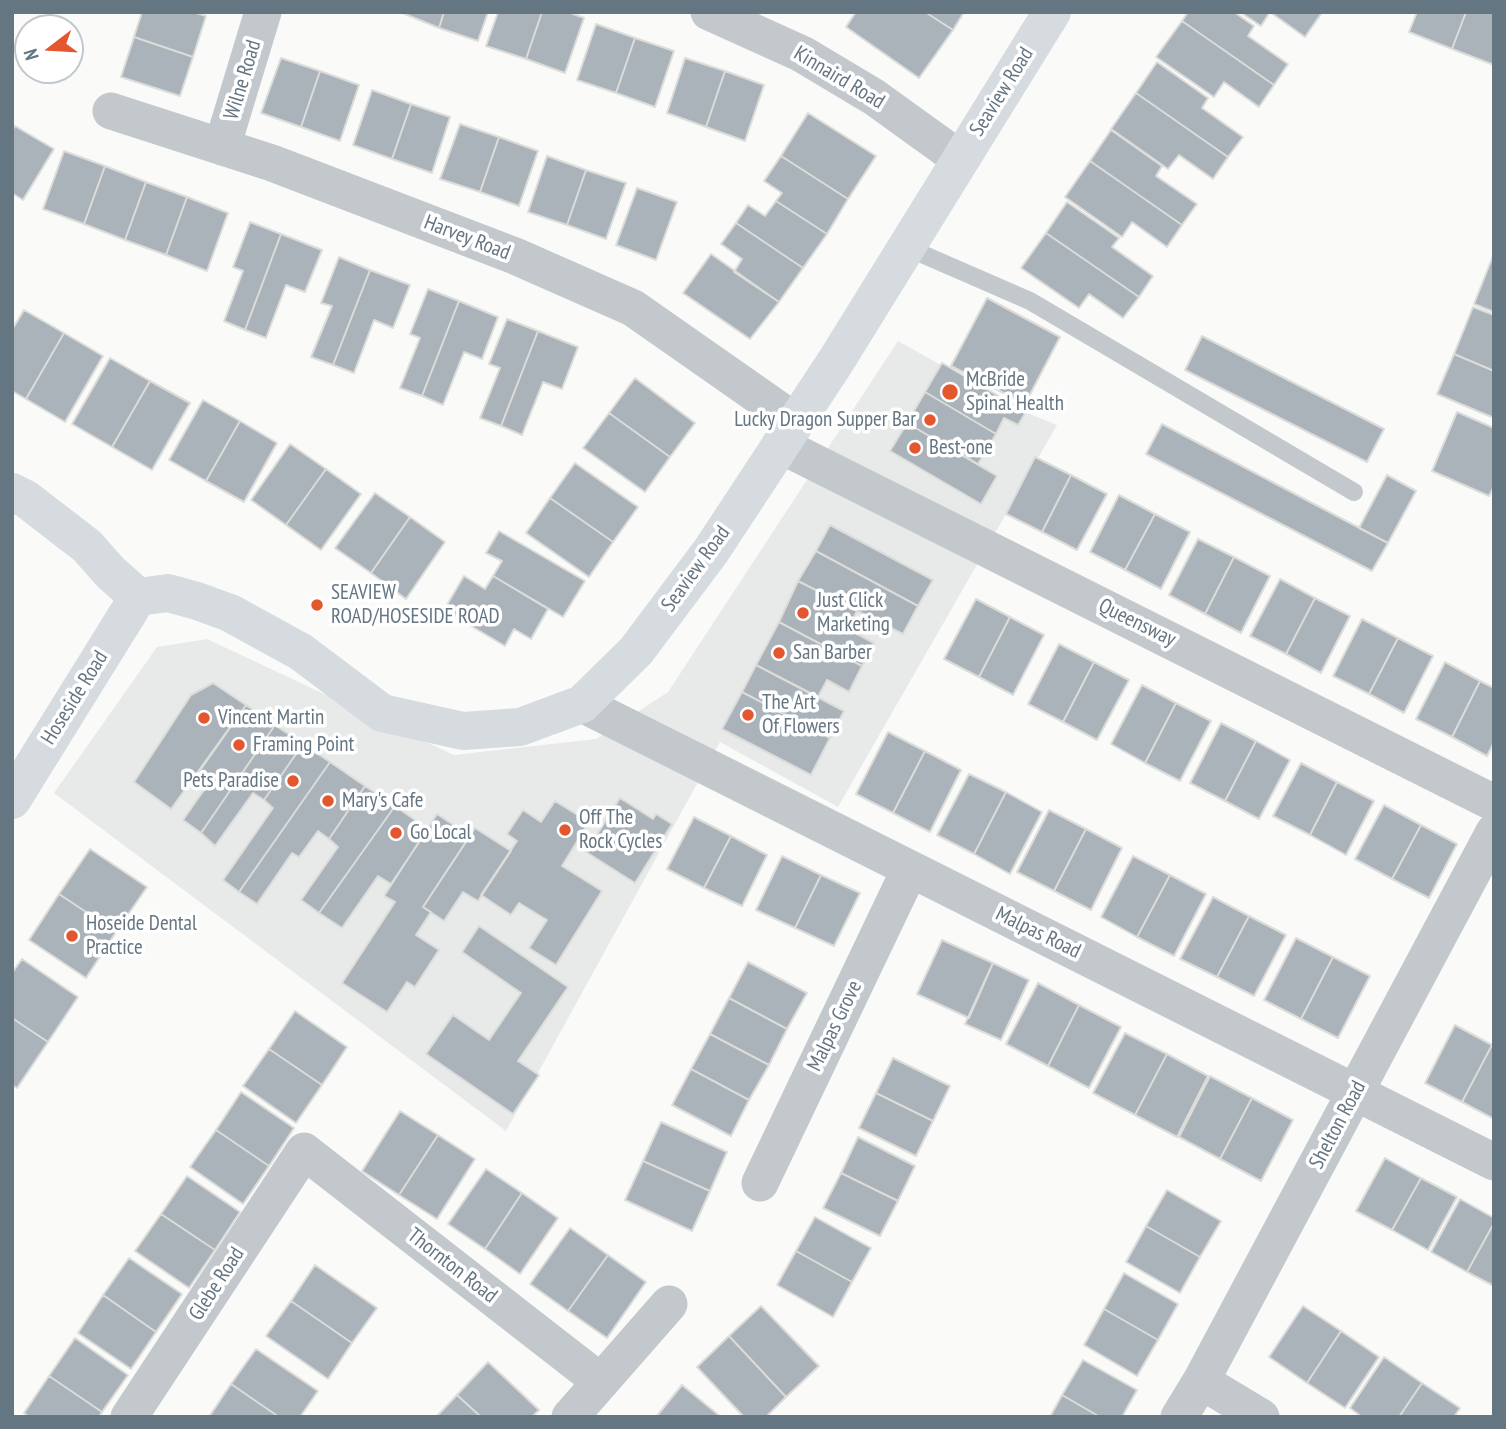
<!DOCTYPE html>
<html>
<head>
<meta charset="utf-8">
<style>
	body { margin:0 }
	#map { position:relative; width:1506px; height:1429px; overflow:hidden; background:#fafaf8; font-family:"PT Sans Narrow",sans-serif }
	canvas { display:block }
	.frame { position:absolute; inset:0; border:14px solid #657683; pointer-events:none }
	.north { position:absolute; left:14px; top:14px; width:70px; height:70px; box-sizing:border-box; background:#fff; border:2px solid #c1c8cd; border-radius:50%; rotate:253deg; font-size:19px; font-weight:700; line-height:28px; text-align:center; color:#657683 }
	.north::after { content:''; display:block; margin:auto; width:24px; height:32px; background:#e4572e; clip-path:polygon(50% 0,100% 100%,50% 72%,0 100%) }
</style>
</head>
<body>
<div id="map">
<canvas width="1506" height="1429"></canvas>
<div class="frame"></div>
<div class="north">N</div>
</div>
<script>
const context = document.querySelector('canvas').getContext('2d');
context.lineJoin = 'round';
function fill(path, color) {
  context.fillStyle = color;
  context.fill(path, 'evenodd');
}
function poly(rows) {
  const path = new Path2D();
  for (const r of rows) {
    path.moveTo(r[0], r[1]);
    for (let i = 2; i < r.length; i += 2) path.lineTo(r[i], r[i + 1]);
  }
  return path;
}
function trace(path, color, width, dash) {
  context.strokeStyle = color;
  context.lineWidth = width;
  context.lineCap = dash ? 'butt' : 'round';
  context.setLineDash(dash || []);
  context.stroke(path);
}
function write(font, color, halo, rows, align = 'center') {
  context.font = font + ' "PT Sans Narrow",sans-serif';
  context.lineWidth = 7;
  context.setLineDash([]);
  context.textBaseline = 'middle';
  context.strokeStyle = halo;
  context.fillStyle = color;
  for (const [text, x, y, turn = 0] of rows) {
    context.save();
    context.translate(x, y);
    context.rotate((+turn || 0) * Math.PI / 180);
    context.textAlign = isNaN(turn) ? turn : align;
    if (halo) context.strokeText(text, 0, 0);
    context.fillText(text, 0, 0);
    context.restore();
  }
}
fill(poly([
	[898,341,1025,412,1057,425,838,807,720,742,506,1131,54,793,157,647,207,639,454,755,596,739,668,692]
]), '#e8e9e9');
const building = poly([
	[142,12,193,12,206,16,193,57,134,37,142,12],
	[400,12,444,12,439,28,400,12],
	[444,12,488,12,478,41,439,28,444,12],
	[498,12,542,12,526,59,486,46,498,12],
	[542,12,568,12,584,18,565,73,526,59,542,12],
	[856,12,925,12,953,30,919,78,846,27,856,12],
	[925,12,964,12,953,30,925,12],
	[1188,12,1234,12,1254,26,1248,36,1288,64,1274,85,1182,21,1188,12],
	[1240,12,1270,12,1261,26,1240,12],
	[1270,12,1318,12,1321,14,1305,37,1270,12],
	[1417,12,1466,12,1452,49,1409,32,1417,12],
	[1466,12,1494,12,1494,65,1452,49,1466,12],
	[1182,21,1274,85,1259,107,1224,82,1214,97,1156,57,1182,21],
	[596,24,635,38,616,93,577,80,596,24],
	[134,37,193,57,180,96,121,77,134,37],
	[635,38,674,51,655,107,616,93,635,38],
	[281,58,320,71,301,127,261,113,281,58],
	[685,58,725,71,706,127,667,113,685,58],
	[1157,62,1208,98,1202,108,1243,137,1228,157,1136,93,1157,62],
	[320,71,359,85,340,141,301,127,320,71],
	[725,71,764,85,745,141,706,127,725,71],
	[372,90,411,104,392,159,353,145,372,90],
	[1136,93,1228,157,1213,179,1179,155,1168,169,1111,129,1136,93],
	[411,104,450,117,432,173,392,159,411,104],
	[808,113,876,156,848,199,781,156,808,113],
	[460,124,499,137,480,192,440,179,460,124],
	[15,126,54,149,23,200,12,193,12,131,15,126],
	[1111,130,1162,166,1156,176,1197,204,1182,225,1090,161,1111,130],
	[499,137,538,151,519,206,480,192,499,137],
	[64,151,105,166,84,224,43,209,64,151],
	[547,156,586,170,567,225,528,212,547,156],
	[781,156,848,199,827,234,776,201,782,193,764,181,781,156],
	[1090,161,1182,225,1167,247,1132,222,1122,237,1065,197,1090,161],
	[105,166,146,182,125,240,84,224,105,166],
	[586,170,626,183,606,239,567,225,586,170],
	[146,182,187,197,166,255,125,240,146,182],
	[637,188,677,202,656,260,616,245,637,188],
	[187,197,228,213,207,271,166,255,187,197],
	[776,201,827,234,803,268,736,223,748,205,765,216,776,201],
	[1067,202,1119,238,1112,247,1153,276,1139,297,1046,233,1067,202],
	[250,222,281,234,245,330,224,321,243,271,233,267,250,222],
	[736,223,803,268,779,302,734,272,742,259,721,244,736,223],
	[1046,233,1139,297,1123,318,1089,294,1079,308,1021,268,1046,233],
	[281,234,322,250,305,292,286,285,266,338,245,330,281,234],
	[711,254,779,302,750,339,683,293,711,254],
	[1493,256,1494,256,1494,312,1474,304,1493,256],
	[339,257,370,270,333,365,311,357,332,306,321,303,339,257],
	[370,270,410,285,393,328,374,320,354,373,333,365,370,270],
	[428,289,459,301,422,396,400,388,420,338,410,334,428,289],
	[987,298,1060,337,1025,404,951,366,987,298],
	[459,301,498,317,482,359,464,352,443,405,422,396,459,301],
	[1473,307,1494,315,1494,371,1454,354,1473,307],
	[24,310,64,333,26,399,12,391,12,330,24,310],
	[507,319,538,331,501,426,480,418,500,368,489,364,507,319],
	[538,331,578,347,562,389,543,382,522,435,501,426,538,331],
	[64,333,103,356,65,422,26,399,64,333],
	[1202,336,1384,429,1367,462,1185,370,1202,336],
	[1454,354,1494,371,1494,418,1437,394,1454,354],
	[110,358,150,381,112,447,72,424,110,358],
	[942,363,1026,412,1018,425,1004,418,996,434,925,392,942,363],
	[635,378,695,423,670,457,609,413,635,378],
	[150,381,190,403,152,470,112,447,150,381],
	[925,392,996,434,978,464,907,423,925,392],
	[203,400,240,421,206,481,169,460,203,400],
	[1457,412,1494,428,1494,486,1489,496,1432,471,1457,412],
	[609,413,670,457,645,492,583,448,609,413],
	[240,421,277,443,244,502,206,481,240,421],
	[907,423,997,476,981,504,890,451,907,423],
	[1162,424,1388,543,1372,571,1146,454,1162,424],
	[290,444,326,469,286,525,251,500,290,444],
	[1035,457,1071,475,1042,532,1006,514,1035,457],
	[575,463,638,507,613,542,550,498,575,463],
	[326,469,361,494,321,550,286,525,326,469],
	[1071,475,1107,494,1077,550,1042,532,1071,475],
	[1387,475,1416,491,1388,543,1359,528,1387,475],
	[375,493,410,517,371,573,335,548,375,493],
	[1119,495,1155,514,1125,570,1090,552,1119,495],
	[550,498,613,542,589,577,526,533,550,498],
	[1155,514,1190,532,1161,589,1125,570,1155,514],
	[410,517,445,542,406,599,371,573,410,517],
	[830,525,933,580,918,606,816,551,830,525],
	[499,531,585,581,563,617,493,576,502,561,486,553,499,531],
	[1198,539,1234,557,1205,614,1169,595,1198,539],
	[816,551,918,606,903,634,798,581,816,551],
	[1234,557,1270,576,1241,633,1205,614,1234,557],
	[464,576,485,589,493,576,548,609,531,639,514,629,505,646,444,610,464,576],
	[1280,579,1315,598,1286,654,1250,636,1280,579],
	[798,581,857,611,848,629,874,643,862,666,779,622,798,581],
	[1315,598,1350,616,1321,673,1286,654,1315,598],
	[976,599,1010,617,979,677,944,659,976,599],
	[1010,617,1044,635,1013,695,979,677,1010,617],
	[1362,619,1398,638,1369,694,1333,676,1362,619],
	[779,622,862,666,849,692,827,680,818,697,756,665,779,622],
	[1398,638,1433,656,1404,713,1369,694,1398,638],
	[1059,644,1094,662,1063,722,1028,704,1059,644],
	[1094,662,1129,680,1097,740,1063,722,1094,662],
	[1445,662,1480,681,1452,737,1416,719,1445,662],
	[756,665,844,711,830,738,742,692,756,665],
	[1480,681,1494,688,1494,742,1487,756,1452,737,1480,681],
	[213,683,246,705,171,809,134,782,191,695,213,683],
	[1142,685,1176,703,1145,763,1111,744,1142,685],
	[742,692,830,738,811,775,722,729,742,692],
	[1176,703,1211,721,1180,781,1145,763,1176,703],
	[246,705,275,725,201,833,183,820,204,790,192,782,246,705],
	[1221,723,1256,741,1225,801,1190,783,1221,723],
	[275,725,303,744,264,800,253,793,215,846,201,833,275,725],
	[888,732,925,751,893,813,856,794,888,732],
	[1256,741,1290,760,1259,819,1225,801,1256,741],
	[303,744,330,762,239,892,223,880,273,808,264,800,303,744],
	[925,751,961,770,930,832,893,813,925,751],
	[330,762,365,786,329,839,318,831,299,857,292,853,257,904,239,892,330,762],
	[1301,763,1337,782,1310,835,1273,816,1301,763],
	[969,774,1006,792,974,854,937,835,969,774],
	[1337,782,1374,801,1346,855,1310,835,1337,782],
	[365,786,395,806,319,913,301,900,338,847,329,839,365,786],
	[1006,792,1042,812,1010,874,974,854,1006,792],
	[620,798,653,819,656,814,672,824,635,883,586,852,620,798],
	[555,801,589,822,562,866,602,891,556,965,529,948,547,920,519,903,511,915,481,895,517,841,507,834,523,810,541,822,555,801],
	[1384,805,1421,825,1392,879,1355,859,1384,805],
	[395,806,428,829,391,884,378,876,342,928,319,913,395,806],
	[1049,810,1086,829,1054,891,1017,872,1049,810],
	[437,814,470,836,423,907,431,912,416,935,439,950,415,987,407,982,387,1012,342,983,395,902,384,896,437,814],
	[694,817,731,836,704,888,667,869,694,817],
	[1421,825,1457,844,1429,898,1392,879,1421,825],
	[475,828,511,851,478,901,463,892,444,921,423,907,475,828],
	[1086,829,1122,848,1091,910,1054,891,1086,829],
	[731,836,767,855,742,906,704,888,731,836],
	[90,849,147,887,116,932,59,894,90,849],
	[782,856,821,875,795,928,756,910,782,856],
	[1133,856,1170,875,1137,937,1101,917,1133,856],
	[821,875,860,893,834,946,795,928,821,875],
	[1170,875,1206,894,1174,956,1137,937,1170,875],
	[59,894,116,932,86,978,29,940,59,894],
	[1213,897,1249,916,1217,977,1180,959,1213,897],
	[1249,916,1286,935,1254,996,1217,977,1249,916],
	[479,926,568,987,518,1061,539,1075,513,1114,426,1054,453,1015,489,1040,521,993,462,952,479,926],
	[1296,938,1333,957,1301,1019,1264,1000,1296,938],
	[942,940,993,963,969,1018,917,994,942,940],
	[1333,957,1370,976,1338,1038,1301,1019,1333,957],
	[22,959,78,997,48,1042,12,1018,12,973,22,959],
	[748,962,807,993,787,1029,729,998,748,962],
	[993,963,1029,980,1001,1040,965,1024,993,963],
	[1038,983,1079,1005,1048,1066,1006,1044,1038,983],
	[729,998,787,1029,769,1065,710,1034,729,998],
	[1079,1005,1121,1027,1089,1088,1048,1066,1079,1005],
	[295,1011,347,1047,322,1085,269,1049,295,1011],
	[12,1018,48,1042,17,1088,12,1085,12,1018],
	[1455,1025,1492,1045,1462,1102,1425,1083,1455,1025],
	[1125,1033,1167,1054,1135,1115,1093,1093,1125,1033],
	[710,1034,769,1065,749,1100,691,1069,710,1034],
	[1492,1045,1494,1046,1494,1119,1462,1102,1492,1045],
	[269,1049,322,1085,296,1123,243,1086,269,1049],
	[1167,1054,1208,1076,1177,1137,1135,1115,1167,1054],
	[893,1058,950,1086,933,1121,876,1093,893,1058],
	[691,1069,749,1100,731,1136,672,1105,691,1069],
	[1210,1076,1252,1098,1220,1159,1179,1137,1210,1076],
	[241,1092,294,1128,269,1166,216,1130,241,1092],
	[876,1093,933,1121,916,1156,859,1128,876,1093],
	[1252,1098,1293,1120,1261,1181,1220,1159,1252,1098],
	[400,1111,438,1135,399,1195,362,1171,400,1111],
	[661,1122,727,1152,710,1191,643,1161,661,1122],
	[216,1130,269,1166,243,1204,190,1167,216,1130],
	[438,1135,475,1159,437,1219,399,1195,438,1135],
	[858,1137,915,1166,898,1201,841,1173,858,1137],
	[1385,1158,1421,1178,1392,1230,1356,1211,1385,1158],
	[643,1161,710,1191,692,1231,625,1200,643,1161],
	[486,1169,522,1193,485,1249,448,1224,486,1169],
	[841,1173,898,1201,880,1236,823,1208,841,1173],
	[187,1176,240,1212,215,1250,161,1214,187,1176],
	[1421,1178,1457,1197,1428,1250,1392,1230,1421,1178],
	[1167,1190,1221,1221,1200,1257,1146,1226,1167,1190],
	[522,1193,558,1218,520,1274,485,1249,522,1193],
	[1460,1199,1494,1218,1494,1223,1467,1272,1431,1252,1460,1199],
	[161,1214,215,1250,189,1288,135,1251,161,1214],
	[815,1217,871,1248,852,1282,796,1251,815,1217],
	[1494,1223,1494,1286,1467,1272,1494,1223],
	[1146,1226,1200,1257,1180,1293,1126,1262,1146,1226],
	[570,1228,608,1255,568,1311,530,1284,570,1228],
	[796,1251,852,1282,833,1317,777,1285,796,1251],
	[608,1255,646,1282,607,1338,568,1311,608,1255],
	[129,1258,182,1294,156,1332,103,1295,129,1258],
	[315,1265,377,1308,352,1343,291,1301,315,1265],
	[1124,1273,1178,1304,1158,1340,1104,1309,1124,1273],
	[103,1295,156,1332,131,1369,78,1333,103,1295],
	[291,1301,352,1343,328,1379,266,1336,291,1301],
	[761,1306,819,1366,786,1397,729,1336,761,1306],
	[1303,1306,1341,1331,1307,1383,1269,1357,1303,1306],
	[1104,1309,1158,1340,1137,1376,1084,1345,1104,1309],
	[1341,1331,1379,1357,1345,1408,1307,1383,1341,1331],
	[729,1336,786,1397,766,1417,744,1417,697,1367,729,1336],
	[75,1338,128,1375,102,1412,49,1376,75,1338],
	[256,1349,318,1391,300,1417,279,1417,231,1384,256,1349],
	[1384,1357,1422,1383,1399,1417,1362,1417,1350,1408,1384,1357],
	[1083,1360,1137,1390,1122,1417,1100,1417,1062,1395,1083,1360],
	[488,1362,539,1410,532,1417,481,1417,457,1395,488,1362],
	[49,1376,102,1412,99,1417,29,1417,24,1413,49,1376],
	[1422,1383,1460,1408,1454,1417,1399,1417,1422,1383],
	[231,1384,279,1417,209,1417,231,1384],
	[682,1385,721,1417,656,1417,682,1385],
	[457,1395,481,1417,436,1417,457,1395],
	[1062,1395,1100,1417,1050,1417,1062,1395]
]);
fill(building, '#aab3b9');
trace(building, '#dcdcda', 2);
trace(poly([
	[906,247,1030,301,1354,492]
]), '#c3c8cc', 18);
trace(poly([
	[709,12,802,54,874,97,960,159],
	[111,111,272,163,515,256,633,308,796,422],
	[222,147,263,12],
	[780,445,1494,803],
	[582,704,1494,1162],
	[760,1183,910,869],
	[1201,1381,1261,1417],
	[129,1417,304,1151,601,1382],
	[570,1417,669,1304],
	[1179,1417,1201,1381,1494,832]
]), '#c3c8cc', 37);
trace(poly([
	[12,492,26,499,87,546,110,572,138,597],
	[138,597,168,593,197,601,230,613,301,652,382,713,463,731,520,727,582,704,636,651,711,551,836,361,1052,12],
	[12,800,138,597]
]), '#d6dbdf', 38);
for (const [x, y, r, color] of [
	[950,392,9,"#e4572e"],
	[930,420,7,"#e4572e"],
	[915,448,7,"#e4572e"],
	[317,605,7,"#e4572e"],
	[803,613,7,"#e4572e"],
	[779,653,7,"#e4572e"],
	[748,715,7,"#e4572e"],
	[204,718,7,"#e4572e"],
	[239,745,7,"#e4572e"],
	[293,781,7,"#e4572e"],
	[328,801,7,"#e4572e"],
	[565,830,7,"#e4572e"],
	[396,833,7,"#e4572e"],
	[72,936,7,"#e4572e"]
]) {
  const dot = new Path2D();
  dot.arc(x, y, r, 0, 2 * Math.PI);
  context.fillStyle = color;
  context.fill(dot);
  trace(dot, '#fff', 2.5);
}
write('21px', '#657683', '#fff', [
	["Kinnaird Road",839,78,31],
	["Wilne Road",243,80,-73],
	["Seaview Road",1002,92,-58],
	["Harvey Road",467,238,21],
	["Seaview Road",696,569,-54],
	["Queensway",1137,623,26],
	["Hoseside Road",75,698,-58],
	["Malpas Road",1038,933,26],
	["Malpas Grove",835,1026,-64],
	["Shelton Road",1338,1125,-62],
	["Thornton Road",452,1266,38],
	["Glebe Road",217,1284,-57]
]);
write('21px', '#657683', '#fff', [
	["McBride",966,380],
	["Spinal Health",966,404],
	["Lucky Dragon Supper Bar",916,420,"right"],
	["Best-one",929,448],
	["SEAVIEW",331,593],
	["ROAD/HOSESIDE ROAD",331,617],
	["Just Click",817,601],
	["Marketing",817,625],
	["San Barber",793,653],
	["The Art",762,703],
	["Of Flowers",762,727],
	["Vincent Martin",218,718],
	["Framing Point",253,745],
	["Pets Paradise",279,781,"right"],
	["Mary's Cafe",342,801],
	["Off The",579,818],
	["Rock Cycles",579,842],
	["Go Local",410,833],
	["Hoseide Dental",86,924],
	["Practice",86,948]
], 'left');
</script>
</body>
</html>
